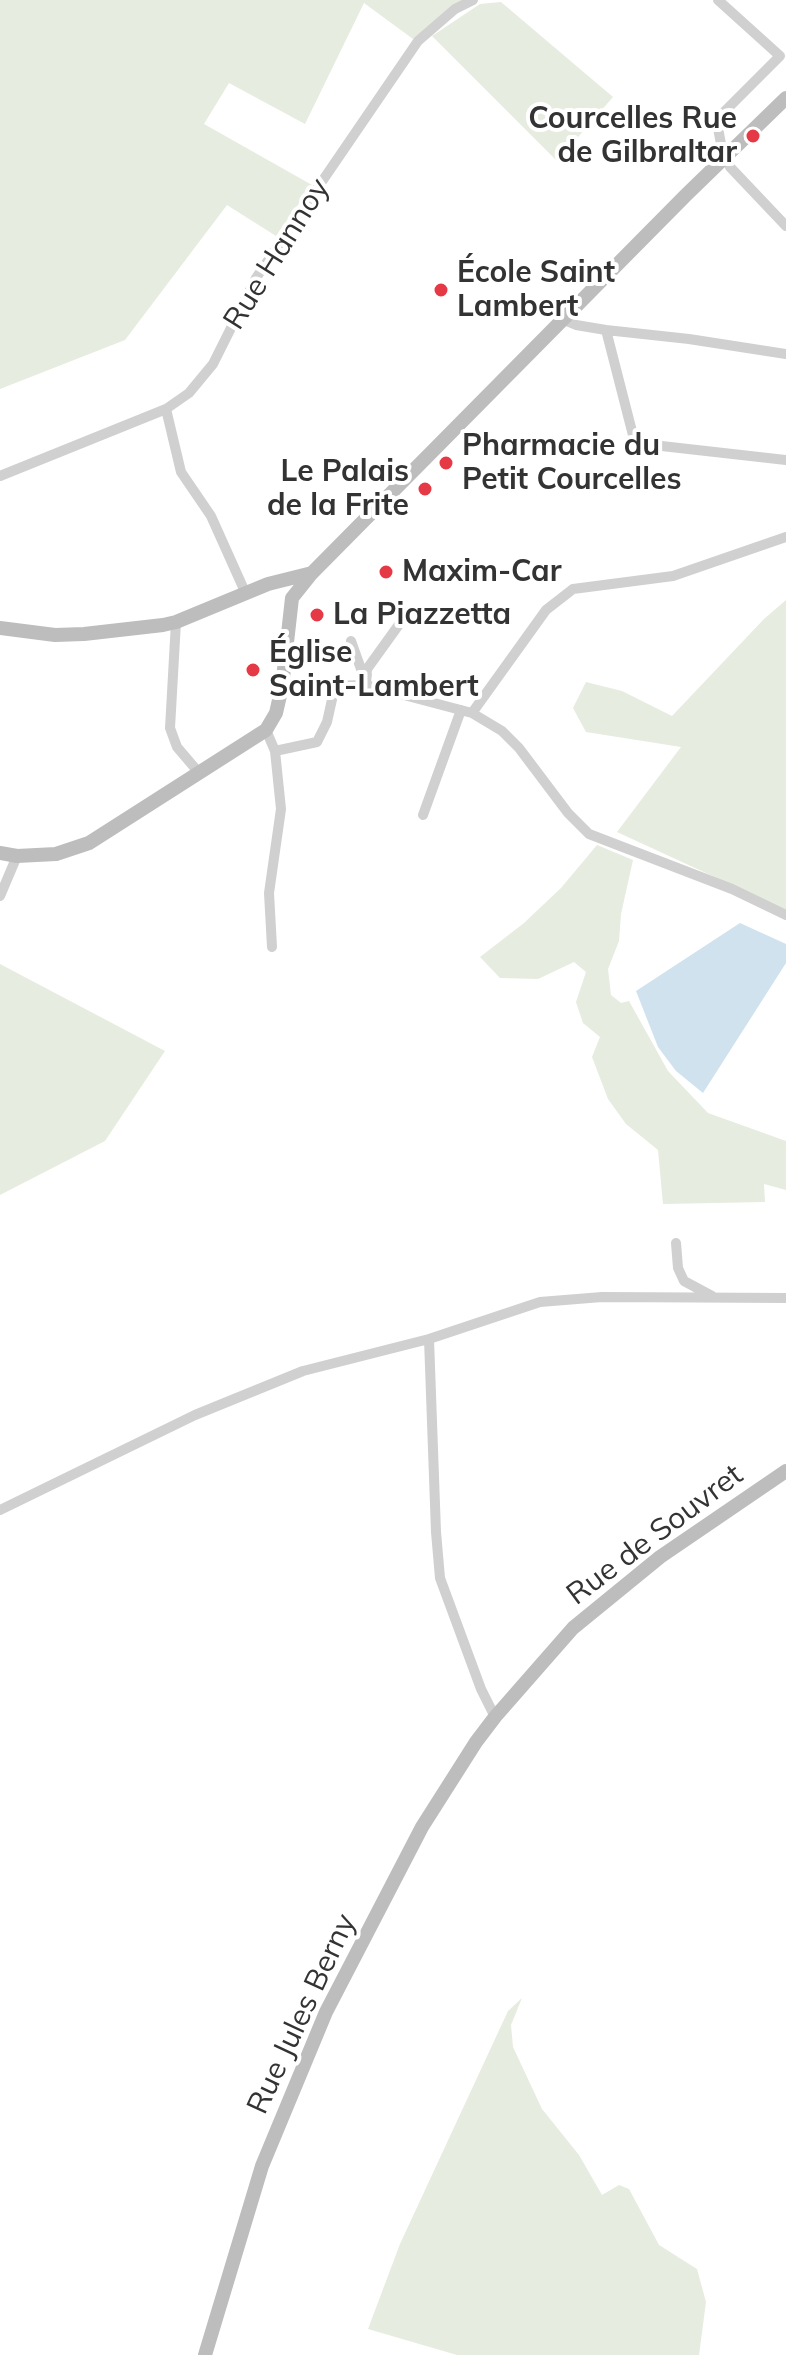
<!DOCTYPE html>
<html>
<head>
<meta charset="utf-8">
<style>
	body { margin:0 }
	canvas { display:block; background:#fff }
</style>
</head>
<body>
<canvas width="786" height="2355"></canvas>
<script>
const context = document.querySelector('canvas').getContext('2d');
context.lineJoin = 'round';
function fill(path, color) {
  context.fillStyle = color;
  context.fill(path, 'evenodd');
}
function poly(rows) {
  const path = new Path2D();
  for (const r of rows) {
    path.moveTo(r[0], r[1]);
    for (let i = 2; i < r.length; i += 2) path.lineTo(r[i], r[i + 1]);
  }
  return path;
}
function trace(path, color, width, dash) {
  context.strokeStyle = color;
  context.lineWidth = width;
  context.lineCap = dash ? 'butt' : 'round';
  context.setLineDash(dash || []);
  context.stroke(path);
}
function write(font, color, halo, rows, align = 'center') {
  context.font = font + ' Mulish,sans-serif';
  context.lineWidth = 8;
  context.setLineDash([]);
  context.textBaseline = 'middle';
  context.strokeStyle = halo;
  context.fillStyle = color;
  for (const [text, x, y, turn = 0] of rows) {
    context.save();
    context.translate(x, y);
    context.rotate((+turn || 0) * Math.PI / 180);
    context.textAlign = isNaN(turn) ? turn : align;
    if (halo) context.strokeText(text, 0, 0);
    context.fillText(text, 0, 0);
    context.restore();
  }
}
fill(poly([
	[0,0,466,0,413,39,364,3,305,124,229,83,204,124,312,185,276,236,227,205,125,340,0,389],
	[501,2,613,97,557,161,432,36,480,4],
	[786,600,786,910,617,832,681,747,586,732,573,708,586,682,622,691,672,716,764,619],
	[597,845,633,860,621,914,619,941,608,969,611,995,621,1003,629,1001,668,1071,708,1113,786,1141,786,1190,764,1184,765,1202,663,1204,658,1150,626,1124,608,1099,592,1057,600,1037,583,1023,576,1002,586,972,574,962,538,979,500,978,480,957,524,923,561,888],
	[0,964,165,1051,105,1141,0,1195],
	[522,1998,511,2025,513,2047,542,2109,579,2155,602,2195,619,2185,629,2189,659,2245,697,2269,706,2302,699,2355,457,2355,368,2329,400,2244,508,2011]
]), '#e6ecdf');
fill(poly([
	[740,923,786,944,786,963,703,1093,676,1071,658,1047,636,991]
]), '#cfe2ee');
trace(poly([
	[718,0,780,56,723,113,718,128,721,144,730,167,786,226],
	[564,320,576,325,606,330,689,339,786,354],
	[606,330,635,443,786,460],
	[166,409,181,472,211,516,246,594],
	[0,476,166,409,189,393,213,364,256,278,418,41,455,9,473,0],
	[176,622,170,728,177,747,200,774],
	[351,641,361,669,367,675],
	[366,685,367,669,403,619],
	[282,687,366,685,472,713,502,731,519,748,568,813,589,834,732,889,786,915],
	[472,713,546,610,573,589,673,576,786,537],
	[266,730,275,751,281,809,269,893,272,947],
	[275,751,317,742,327,722,335,686],
	[423,815,461,710],
	[0,896,17,856],
	[676,1243,678,1268,684,1281,712,1296],
	[429,1339,436,1532,440,1578,481,1689,495,1717],
	[0,1510,195,1415,303,1371,429,1339,540,1302,602,1297,786,1298]
]), '#d0d0d0', 10);
trace(poly([
	[0,628,55,635,84,634,163,625,176,622,268,584,312,573],
	[0,853,17,856,56,854,89,843,266,730,276,713,282,687,292,598,312,573,686,195,786,98],
	[205,2355,262,2166,326,2012,422,1827,476,1742,495,1717,573,1628,660,1557,786,1471]
]), '#bdbdbd', 14);
for (const [x, y, r, color] of [
	[753,136,8,"#e63946"],
	[441,290,8,"#e63946"],
	[446,463,8,"#e63946"],
	[425,489,8,"#e63946"],
	[386,572,8,"#e63946"],
	[317,615,8,"#e63946"],
	[253,670,8,"#e63946"]
]) {
  const dot = new Path2D();
  dot.arc(x, y, r, 0, 2 * Math.PI);
  context.fillStyle = color;
  context.fill(dot);
  trace(dot, '#fff', 3);
}
write('bold 30px', '#333', '#fff', [
	["Courcelles Rue",737,119,"right"],
	["de Gilbraltar",737,153,"right"],
	["École Saint",457,273],
	["Lambert",457,307],
	["Pharmacie du",462,446],
	["Petit Courcelles",462,480],
	["Le Palais",409,472,"right"],
	["de la Frite",409,506,"right"],
	["Maxim-Car",402,572],
	["La Piazzetta",333,615],
	["Église",269,653],
	["Saint-Lambert",269,687]
], 'left');
write('30px', '#333', '#fff', [
	["Rue Hannoy",277,254,-58],
	["Rue de Souvret",655,1535,-37],
	["Rue Jules Berny",302,2014,-65]
]);
</script>
</body>
</html>
